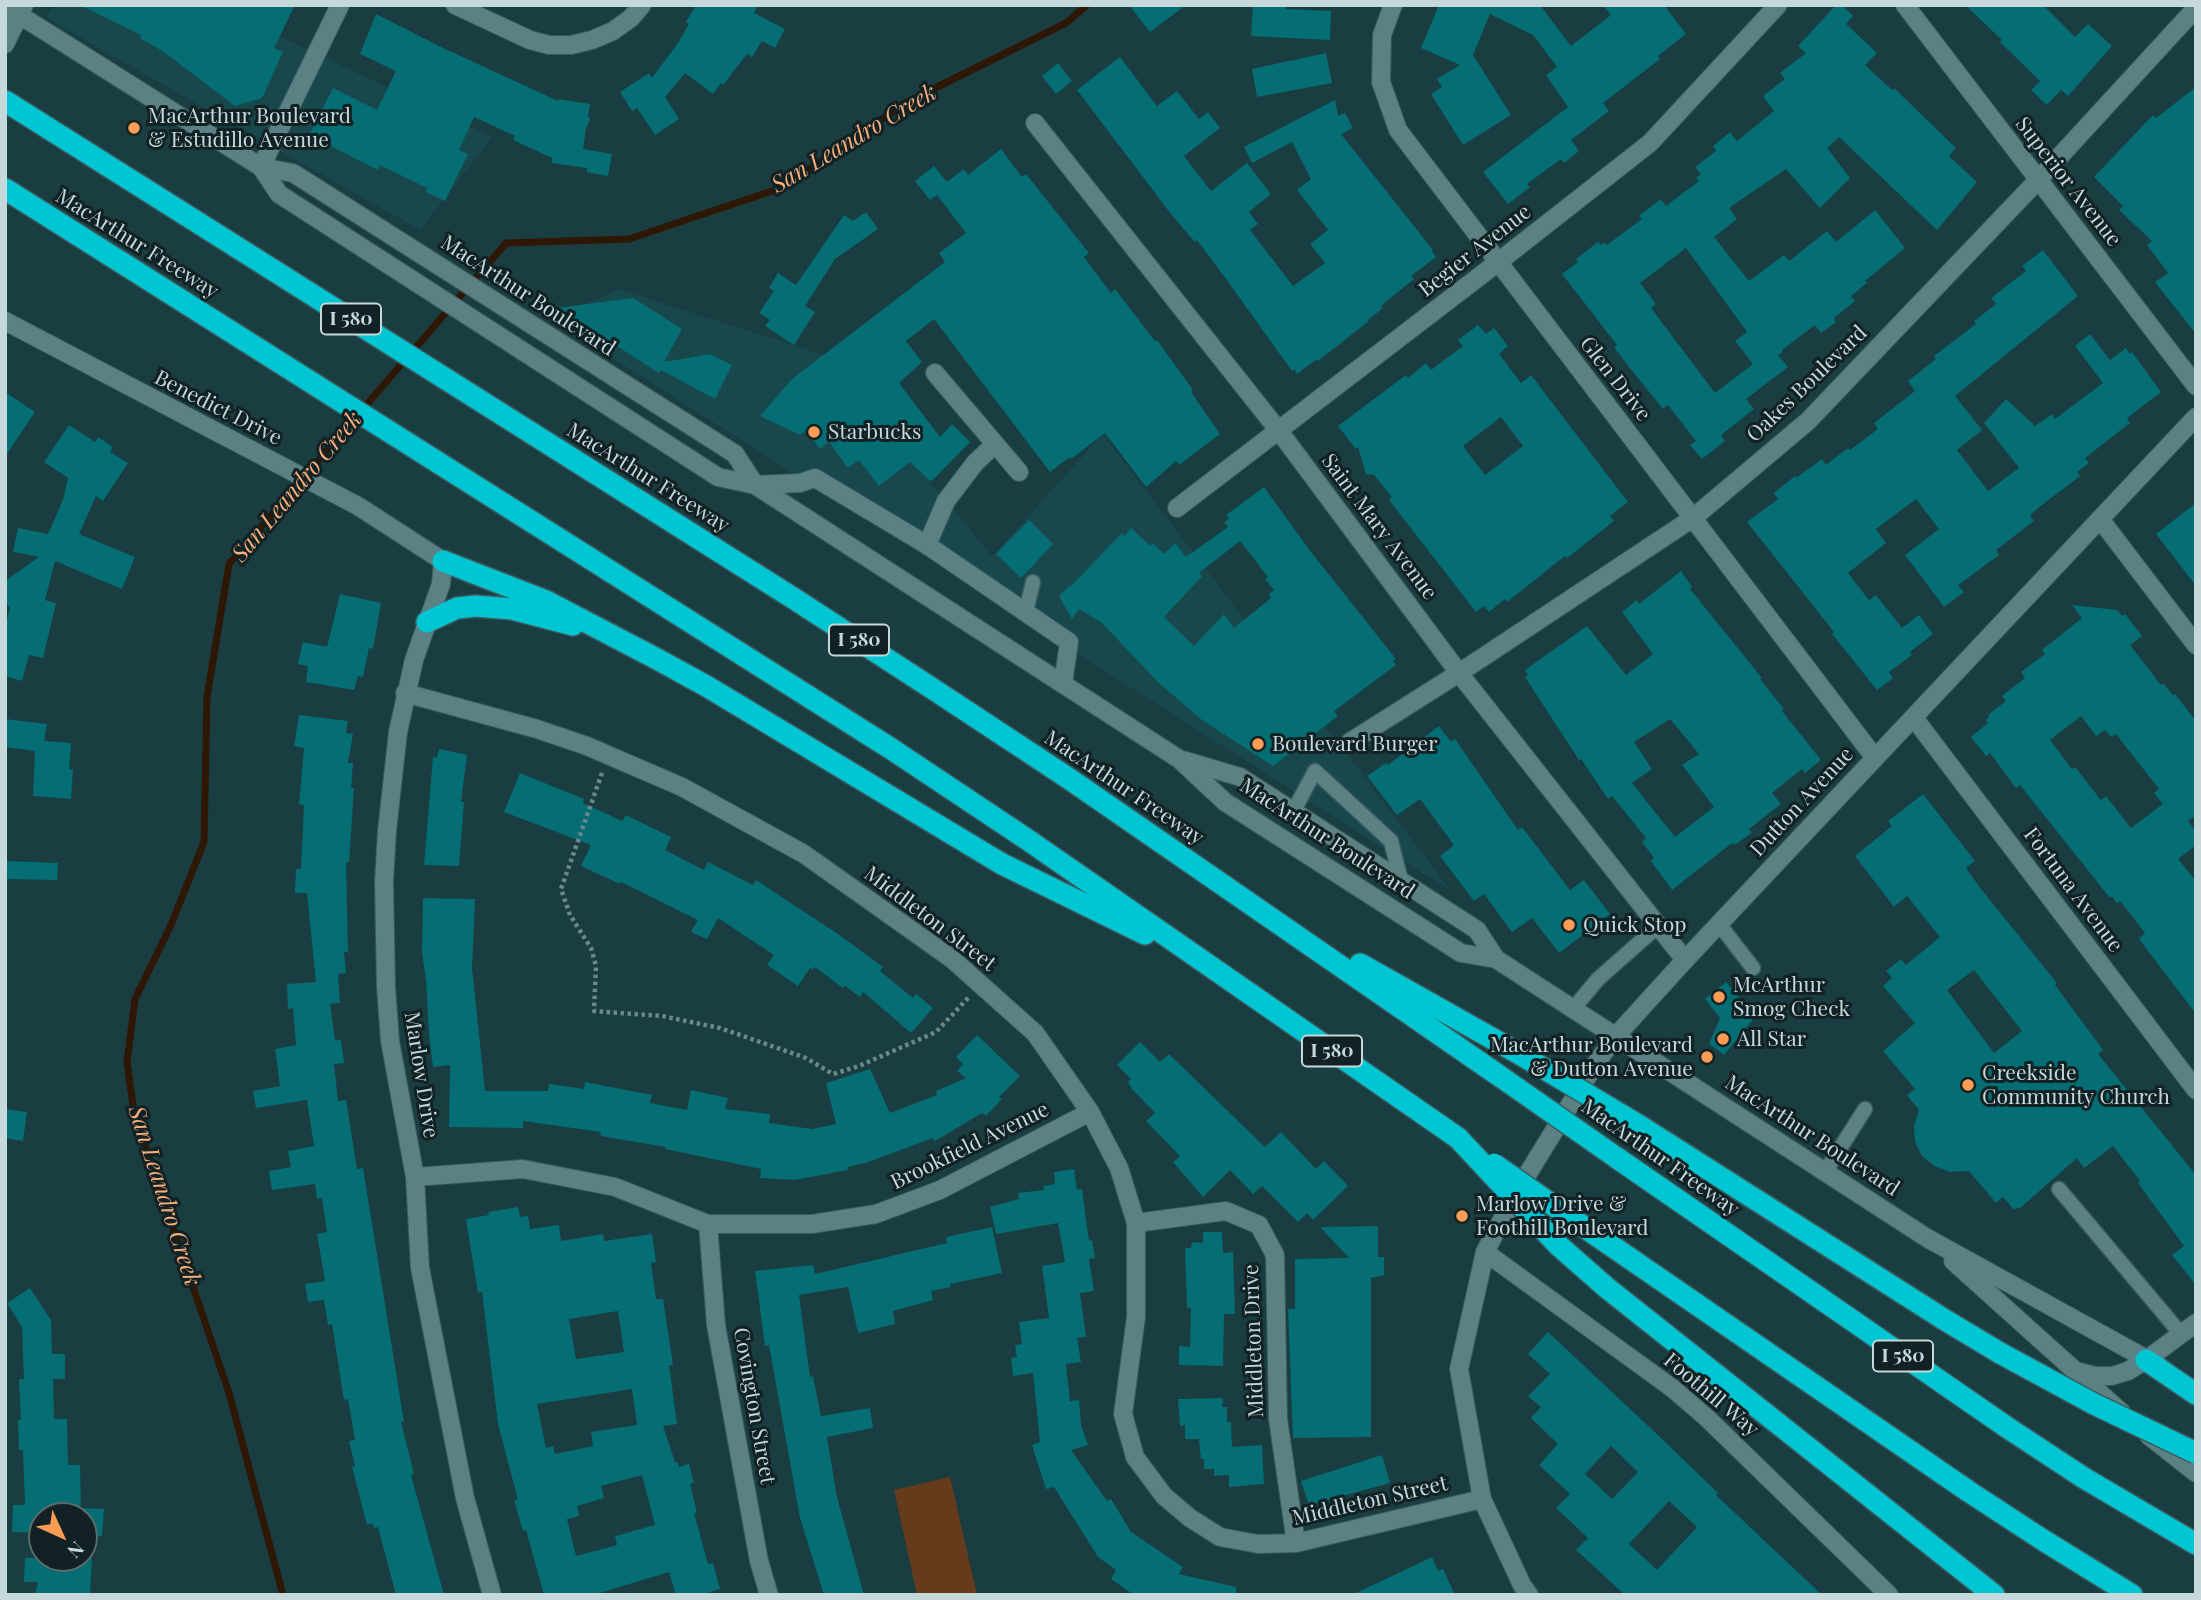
<!DOCTYPE html>
<html>
<head>
<meta charset="utf-8">
<style>
	body { margin:0 }
	#map { position:relative; width:2201px; height:1600px; overflow:hidden; background:#193d40; font-family:"Playfair Display",serif }
	canvas { display:block }
	.frame { position:absolute; inset:0; border:7px solid #c5d9da; pointer-events:none }
	.north { position:absolute; left:28px; top:1502px; width:70px; height:70px; box-sizing:border-box; background:#122123; border:2px solid #5a6b6c; border-radius:50%; rotate:135deg; font-size:19px; font-weight:700; line-height:28px; text-align:center; color:#c5d9da }
	.north::after { content:''; display:block; margin:auto; width:24px; height:32px; background:#fd9d55; clip-path:polygon(50% 0,100% 100%,50% 72%,0 100%) }
</style>
</head>
<body>
<div id="map">
<canvas width="2201" height="1600"></canvas>
<div class="frame"></div>
<div class="north">N</div>
</div>
<script>
const context = document.querySelector('canvas').getContext('2d');
context.lineJoin = 'round';
function fill(path, color) {
  context.fillStyle = color;
  context.fill(path, 'evenodd');
}
function poly(rows) {
  const path = new Path2D();
  for (const r of rows) {
    path.moveTo(r[0], r[1]);
    for (let i = 2; i < r.length; i += 2) path.lineTo(r[i], r[i + 1]);
  }
  return path;
}
function trace(path, color, width, dash) {
  context.strokeStyle = color;
  context.lineWidth = width;
  context.lineCap = dash ? 'butt' : 'round';
  context.setLineDash(dash || []);
  context.stroke(path);
}
function write(font, color, halo, rows, align = 'center') {
  context.font = font + ' "Playfair Display",serif';
  context.lineWidth = 6;
  context.setLineDash([]);
  context.textBaseline = 'middle';
  context.strokeStyle = halo;
  context.fillStyle = color;
  for (const [text, x, y, turn = 0] of rows) {
    context.save();
    context.translate(x, y);
    context.rotate((+turn || 0) * Math.PI / 180);
    context.textAlign = isNaN(turn) ? turn : align;
    if (halo) context.strokeText(text, 0, 0);
    context.fillText(text, 0, 0);
    context.restore();
  }
}
fill(poly([
	[54,5,214,5,492,137,420,230,46,18],
	[618,289,824,355,992,556,1103,434,1451,891,554,321]
]), '#18484c');
fill(poly([
	[950,1477,977,1595,917,1595,894,1490]
]), '#663b1b');
trace(poly([
	[283,1595,229,1393,134,1113,127,1062,135,999,171,925,204,842,207,697,229,564,506,243,629,239,784,187,905,103,1066,23,1087,5]
]), '#2f1705', 7);
fill(poly([
	[80,5,295,5,274,48,283,52,262,98,235,106,164,52,140,38,141,35],
	[696,5,758,5,754,13,785,29,775,48,762,41,752,57,747,54,723,85,721,83,713,94,685,73,665,97,679,119,655,135,637,108,632,111,620,92,649,73,652,78,678,43,689,24,686,22],
	[1129,5,1186,5,1150,32],
	[1253,5,1286,5,1286,9,1331,11,1330,40,1251,36],
	[1439,5,1540,5,1571,46,1611,15,1603,5,1664,5,1686,34,1658,56,1660,59,1603,103,1609,111,1571,140,1579,151,1564,163,1561,159,1527,184,1530,187,1508,204,1483,172,1568,107,1546,75,1557,67,1533,35,1490,14,1473,55,1511,115,1463,145,1431,94,1442,87,1437,79,1460,65,1421,48],
	[1836,5,1842,5,1853,16,1846,24,1877,53,1865,65,1892,90,1894,88,1956,148,1949,156,1977,182,1937,230,1839,137,1827,148,1850,178,1820,208,1786,169,1729,208,1737,219,1714,237,1749,281,1784,255,1789,261,1827,231,1836,242,1875,210,1905,248,1865,281,1867,283,1851,296,1855,301,1834,318,1836,322,1821,333,1815,325,1782,350,1783,352,1778,355,1788,367,1746,399,1754,409,1721,435,1725,441,1702,459,1690,445,1696,441,1668,405,1663,409,1629,367,1614,347,1617,345,1562,274,1578,262,1576,259,1598,242,1601,245,1604,242,1607,245,1642,219,1639,216,1661,199,1666,206,1699,181,1696,178,1701,174,1695,167,1716,151,1713,146,1730,132,1737,141,1774,111,1763,96,1785,79,1780,73,1806,53,1798,46],
	[1686,248,1747,332,1735,341,1753,364,1715,393,1651,308,1656,304,1640,283],
	[1965,5,2043,5,2075,37,2088,24,2112,46,2068,96,2061,90,2047,105,2031,90,2040,81,2000,42,2002,40],
	[376,14,441,47,558,101,558,99,590,104,588,116,590,120,586,128,583,149,612,154,608,176,587,172,587,168,552,163,552,158,513,140,515,136,474,117,459,150,468,154,445,201,426,192,427,188,380,165,378,170,309,135,333,88,377,110,396,71,360,54],
	[1326,53,1332,83,1257,97,1252,69],
	[1120,57,1157,106,1177,91,1199,119,1208,112,1220,128,1184,156,1211,191,1247,163,1271,194,1249,212,1258,224,1250,230,1293,286,1325,263,1310,244,1328,230,1297,190,1311,179,1292,142,1252,163,1244,147,1335,100,1338,116,1345,113,1353,128,1341,134,1433,250,1432,251,1436,257,1411,276,1414,279,1381,306,1383,308,1368,320,1369,321,1318,361,1317,359,1297,374,1294,369,1292,371,1229,283,1197,240,1195,242,1171,214,1077,90],
	[1058,63,1072,81,1056,94,1042,76],
	[2196,87,2196,334,2155,282,2168,273,2147,245,2152,241,2119,210,2123,206,2094,177,2153,115,2156,118],
	[1001,149,1022,177,1026,174,1089,253,1084,257,1111,293,1115,289,1155,341,1157,340,1193,390,1191,392,1220,434,1179,465,1176,461,1146,487,1105,433,1071,459,1070,457,1050,472,934,319,906,341,922,362,899,383,940,437,952,424,970,442,933,480,930,481,910,462,879,486,859,460,848,468,829,442,820,449,806,430,800,435,760,416,792,379,945,262,939,253,966,233,937,195,930,200,915,181,934,166,947,182,964,169,968,175],
	[866,212,878,229,835,259,805,306,815,312,794,345,765,326,770,320,759,313,774,291,769,288,778,273,796,285,844,215,853,221],
	[2043,250,2078,296,1955,396,1982,430,1957,450,1988,491,2019,468,1984,423,2006,399,2035,426,2052,414,2055,419,2103,383,2075,346,2090,334,2110,360,2126,348,2130,354,2132,352,2161,392,2127,418,2130,423,2085,458,2089,463,2077,472,2080,476,2038,508,2030,516,2034,521,1996,550,1999,555,1958,585,1964,592,1944,607,1905,555,1939,529,1916,499,1876,529,1886,543,1848,573,1869,600,1876,595,1902,628,1919,615,1933,634,1910,652,1912,655,1889,672,1893,678,1877,690,1832,634,1834,632,1747,522,1778,499,1774,493,1795,476,1796,478,1822,459,1826,465,1848,448,1850,450,1878,429,1874,423,1915,391,1908,381,1936,359,1934,356,1976,324,1974,321,1996,304,1991,298,2026,271,2022,266],
	[633,298,682,329,664,362,710,354,732,365,715,399,661,370,659,373,557,308],
	[1478,325,1486,334,1494,328,1508,346,1499,354,1521,383,1531,375,1628,502,1610,516,1614,521,1567,558,1565,556,1507,602,1505,599,1489,612,1484,606,1476,612,1389,500,1392,497,1374,475,1366,474,1358,447,1356,449,1338,426,1406,375,1408,378,1426,363,1431,370,1463,346,1458,340],
	[1501,417,1523,446,1485,475,1463,446],
	[5,392,35,412,5,457],
	[69,425,95,442,98,437,113,447,110,452,128,463,103,501,96,496,79,534,135,557,122,589,55,561,45,600,56,603,43,658,29,655,22,681,5,676,5,627,10,608,5,601,5,581,39,557,13,552,18,528,48,534,63,500,68,478,44,462],
	[1264,487,1308,548,1396,659,1393,661,1396,665,1334,711,1338,716,1273,766,1202,720,1159,683,1101,622,1079,609,1072,619,1059,596,1070,585,1071,586,1122,533,1124,536,1131,528,1150,546,1153,543,1164,554,1175,543,1186,557,1228,527,1224,522,1229,519,1226,515],
	[1240,541,1268,577,1265,579,1274,590,1269,594,1271,598,1234,628,1224,614,1194,646,1164,617,1202,576,1199,573],
	[2196,503,2196,586,2156,534],
	[1029,520,1053,544,1021,578,996,554],
	[1681,571,1692,587,1690,589,1762,678,1760,679,1784,709,1782,711,1821,760,1805,773,1802,769,1772,793,1781,804,1749,829,1752,833,1734,845,1732,843,1672,890,1651,861,1654,858,1642,842,1646,838,1612,796,1608,799,1581,759,1579,760,1525,677,1528,675,1525,670,1587,626,1626,675,1653,654,1622,612,1637,600,1639,604],
	[1670,719,1699,754,1682,765,1714,807,1675,837,1632,783,1652,769,1634,742],
	[340,594,381,603,373,649,369,648,363,677,358,676,354,690,306,682,308,666,298,664,303,642,327,647],
	[2072,605,2117,610,2122,616,2125,614,2142,636,2130,645,2161,685,2164,684,2173,695,2175,694,2196,721,2196,815,2188,821,2196,831,2196,845,2178,859,2196,881,2196,1014,2139,939,2145,933,2120,901,2117,903,2112,896,2110,898,2020,785,2016,788,1990,753,1986,756,1971,737,1988,723,1986,720,1989,717,1988,715,2006,701,2002,696,2025,678,2021,672,2045,654,2042,650,2082,618],
	[2081,716,2096,736,2105,730,2111,737,2116,734,2159,789,2154,793,2163,804,2131,828,2106,796,2101,800,2075,767,2072,769,2050,740],
	[299,715,348,721,346,733,353,734,348,763,353,763,351,788,354,788,349,862,346,862,348,952,344,952,346,973,338,974,340,1003,330,1004,335,1040,341,1040,344,1063,334,1064,338,1101,346,1100,357,1169,363,1168,404,1422,401,1422,414,1474,411,1475,444,1595,396,1595,378,1527,374,1528,372,1523,367,1525,352,1467,355,1466,349,1441,355,1440,348,1399,344,1400,332,1324,328,1325,324,1300,308,1302,305,1284,325,1281,317,1234,327,1232,322,1198,317,1199,315,1184,272,1190,269,1171,291,1167,288,1151,314,1146,307,1100,256,1108,253,1091,280,1086,275,1049,296,1045,293,1008,288,1009,287,984,316,982,307,893,295,893,296,869,301,869,304,805,299,804,304,748,294,746],
	[5,719,47,724,44,741,71,743,69,769,73,770,71,799,33,796,35,751,5,747],
	[1439,726,1451,742,1455,739,1518,830,1522,827,1570,890,1584,880,1610,914,1559,953,1532,918,1512,932,1484,894,1474,901,1440,856,1454,845,1420,799,1397,815,1367,776,1386,763,1388,765],
	[439,749,467,755,461,802,464,802,459,866,424,865,433,757,437,758],
	[520,773,584,799,583,803,622,821,626,815,671,837,665,850,704,870,708,862,753,885,756,880,838,934,883,967,880,971,913,998,916,994,933,1008,911,1033,863,992,860,997,845,986,843,988,815,967,812,970,810,968,798,986,767,965,774,955,718,918,707,939,691,932,698,920,621,882,620,884,581,866,591,845,504,812],
	[1923,794,1975,861,1966,868,1981,889,2057,983,2055,985,2103,1050,2098,1054,2196,1175,2196,1285,2172,1255,2184,1246,2138,1183,2140,1181,2113,1146,2084,1168,2077,1158,2019,1209,2018,1207,2014,1210,2003,1197,1996,1203,1969,1171,1950,1172,1934,1166,1922,1156,1915,1142,1914,1126,1919,1110,1907,1095,1915,1089,1883,1051,1915,1023,1883,986,1892,978,1886,971,1901,959,1906,965,1940,937,1907,896,1894,907,1855,856,1892,826,1888,821],
	[1974,970,2022,1031,1994,1053,1947,990],
	[5,861,58,863,57,880,5,879],
	[423,898,475,899,472,968,485,1091,548,1091,549,1084,584,1089,585,1082,652,1095,650,1103,687,1110,691,1090,728,1098,725,1109,770,1114,769,1123,812,1129,836,1124,826,1083,870,1069,890,1113,937,1095,936,1091,966,1078,957,1071,963,1064,956,1057,977,1035,1020,1076,999,1097,1002,1099,986,1116,982,1113,935,1141,933,1138,866,1163,847,1167,848,1170,795,1180,760,1178,761,1169,665,1149,666,1147,606,1137,600,1135,601,1132,523,1121,523,1128,449,1127,450,1065,433,1067,429,1034,426,981,422,951],
	[1726,982,1755,1017,1724,1055,1709,1044,1720,1018,1705,999],
	[1140,1042,1160,1062,1169,1054,1265,1147,1281,1132,1316,1169,1324,1161,1348,1186,1313,1220,1307,1213,1298,1222,1262,1186,1253,1194,1230,1170,1203,1197,1173,1162,1180,1156,1146,1121,1155,1113,1132,1089,1128,1082,1131,1079,1117,1065],
	[5,1109,27,1112,23,1141,5,1138],
	[1074,1169,1077,1190,1082,1189,1089,1241,1092,1240,1095,1258,1089,1259,1094,1291,1080,1293,1086,1337,1077,1338,1081,1362,1066,1364,1070,1401,1079,1400,1081,1425,1088,1445,1071,1450,1107,1501,1111,1499,1131,1532,1183,1567,1179,1574,1236,1587,1236,1595,1134,1595,1111,1579,1116,1570,1098,1557,1054,1487,1046,1489,1032,1445,1040,1442,1033,1373,1013,1376,1011,1358,1017,1357,1015,1345,1022,1344,1019,1322,1049,1318,1042,1266,1065,1262,1058,1223,996,1234,990,1207,1019,1199,1018,1193,1044,1190,1043,1186,1055,1184,1054,1172],
	[518,1207,520,1217,528,1216,530,1229,559,1225,561,1241,603,1234,604,1241,652,1234,656,1262,651,1263,656,1299,663,1299,673,1365,669,1365,677,1424,663,1426,675,1462,678,1462,679,1467,689,1464,694,1483,690,1484,697,1513,694,1513,708,1564,713,1563,720,1589,701,1595,676,1595,669,1572,593,1595,544,1595,526,1530,523,1531,514,1500,518,1500,498,1424,482,1292,478,1293,466,1219,489,1215,488,1212],
	[618,1311,624,1352,576,1359,569,1319],
	[632,1389,637,1425,591,1432,593,1446,555,1454,553,1446,546,1448,537,1404],
	[642,1475,655,1525,615,1536,617,1545,576,1556,567,1519,579,1516,577,1506,604,1498,601,1486],
	[1378,1226,1378,1257,1384,1257,1384,1275,1371,1278,1371,1437,1293,1438,1288,1309,1295,1309,1295,1259,1349,1258,1320,1227],
	[992,1227,1002,1273,950,1284,951,1287,931,1291,933,1300,893,1311,895,1324,858,1333,848,1287,799,1295,810,1377,813,1376,821,1416,870,1408,873,1428,827,1437,837,1497,864,1595,824,1595,800,1518,769,1345,765,1346,755,1271,813,1265,815,1274,947,1243,946,1237],
	[1203,1232,1222,1232,1223,1253,1233,1252,1235,1314,1224,1314,1223,1366,1179,1365,1179,1346,1190,1347,1191,1308,1187,1308,1185,1248,1191,1248,1192,1242,1203,1243],
	[30,1288,51,1320,52,1354,65,1354,65,1379,53,1379,54,1419,67,1419,68,1465,80,1465,81,1516,42,1516,42,1533,12,1532,13,1505,25,1505,23,1450,19,1450,18,1420,21,1420,19,1379,24,1379,22,1327,7,1303],
	[1548,1332,1661,1438,1718,1493,1716,1495,1822,1595,1625,1595,1576,1550,1588,1538,1556,1508,1570,1494,1539,1465,1558,1444,1531,1418,1541,1407,1528,1396,1550,1374,1528,1354],
	[1611,1446,1638,1472,1612,1499,1585,1474],
	[1669,1501,1697,1527,1657,1570,1629,1544],
	[1223,1398,1222,1407,1227,1407,1227,1422,1231,1422,1232,1447,1262,1445,1264,1484,1229,1487,1229,1475,1214,1476,1214,1469,1204,1469,1204,1459,1201,1459,1199,1439,1185,1439,1185,1425,1180,1426,1178,1399],
	[1382,1455,1390,1483,1309,1505,1301,1481],
	[84,1508,104,1509,102,1536,84,1535],
	[1432,1557,1438,1571,1443,1569,1455,1595,1352,1595],
	[25,1558,92,1558,90,1595,35,1595,38,1582,24,1582]
]), '#056d74');
const lane = poly([
	[1026,611,1033,582],
	[1293,812,1315,771,1391,841,1401,881],
	[1719,924,1753,968],
	[1573,1009,1598,979,1658,926],
	[1825,1172,1865,1109],
	[2059,1189,2181,1334]
]);
const street = poly([
	[455,5,530,40,549,45,571,45,592,40,613,31,631,18,642,5],
	[1393,5,1382,35,1381,82,1398,130,1875,758],
	[1905,5,2196,386],
	[1035,123,1279,431,1459,673,1685,960],
	[261,167,340,5],
	[935,373,1019,472],
	[1177,508,1497,263,1650,143,1778,5],
	[2100,519,2196,645],
	[927,545,946,501,975,463,995,444],
	[443,561,441,584,414,660,398,732,387,831,384,882,386,987,390,1041,415,1177,420,1268,465,1498,492,1595],
	[405,693,537,729,587,746,682,787,804,854,952,959,1035,1033,1090,1112,1119,1168,1136,1223,1136,1317,1123,1414,1135,1457,1164,1496,1190,1518,1220,1537,1258,1544,1296,1543,1482,1499],
	[1914,718,2196,1090],
	[1350,742,1459,673,1693,518,1808,421,2038,180,2196,8],
	[415,1177,523,1169,615,1187,708,1224,812,1224,876,1214,940,1190,1090,1112],
	[1136,1223,1226,1211,1259,1225,1275,1255,1278,1419,1296,1543],
	[708,1224,716,1325,759,1561,769,1595],
	[2076,1371,2095,1376,2112,1376,2128,1371,2146,1360,2196,1323]
]);
const secondary = poly([
	[5,6,261,167,293,173,735,454,755,485,1179,759,1225,802,1461,953,1496,959],
	[5,44,24,5],
	[261,167,279,194,718,477,755,485,800,483,815,478,927,545,1069,642,1063,684],
	[5,321,358,506,443,561],
	[1183,760,1240,777,1477,930,1496,959,1927,1238,2159,1366],
	[1485,1252,1672,1388,1707,1418,1889,1595],
	[1953,1261,2122,1413],
	[2149,1436,2196,1473],
	[1529,1595,1522,1585,1482,1499,1459,1369,1485,1252,1519,1188,1592,1069,1615,1037,1685,960,2196,417]
]);
const highway = poly([
	[5,101,793,598,933,689,1068,778,1501,1077],
	[5,189,890,748,1028,840,1458,1138],
	[443,561,546,601,657,659,708,687,1002,864,1145,934],
	[427,622,457,608,476,606,512,609,573,625],
	[1360,964,1518,1053],
	[1640,1126,1945,1320,2000,1353],
	[1617,1158,2008,1428,2084,1478,2196,1544],
	[1574,1220,1968,1491,2043,1540,2132,1595],
	[1558,1245,1607,1288,1994,1595],
	[2146,1360,2196,1394]
]);
trace(lane, '#3b5a5d', 17);
trace(street, '#3b5a5d', 20);
trace(secondary, '#3b5a5d', 20);
trace(highway, '#3b5a5d', 24);
trace(poly([
	[602,773,561,889,570,915,591,948,596,966,594,1011,662,1016,720,1028,806,1058,833,1074,859,1066,936,1032,969,997]
]), '#6c888a', 4.5, [3.5, 3.5]);
trace(lane, '#5c8184', 14);
trace(street, '#5c8184', 18);
trace(secondary, '#5c8184', 18);
trace(highway, '#00c5d2', 21);
const highwayBridge = poly([
	[1518,1053,1640,1126],
	[1501,1077,1617,1158],
	[1458,1138,1558,1245],
	[1494,1164,1574,1220],
	[2000,1353,2094,1404,2196,1453]
]);
trace(highwayBridge, '#3b5a5d', 24, []);
trace(highwayBridge, '#00c5d2', 21);
for (const [x, y, r, color] of [
	[134,128,7,"#fd9d55"],
	[814,432,7,"#fd9d55"],
	[1258,744,7,"#fd9d55"],
	[1569,925,7,"#fd9d55"],
	[1719,997,7,"#fd9d55"],
	[1723,1039,7,"#fd9d55"],
	[1707,1057,7,"#fd9d55"],
	[1968,1085,7,"#fd9d55"],
	[1462,1216,7,"#fd9d55"]
]) {
  const dot = new Path2D();
  dot.arc(x, y, r, 0, 2 * Math.PI);
  context.fillStyle = color;
  context.fill(dot);
  trace(dot, '#122123', 2.5);
}
for (const [x, y, w] of [
	[351,319,60],
	[859,640,60],
	[1332,1051,60],
	[1903,1356,60]
]) {
  const box = new Path2D();
  box.roundRect(x - w / 2, y - 15.5, w, 31, 5);
  context.fillStyle = '#122123';
  context.fill(box);
  trace(box, '#c5d9da', 2);
}
write('bold 19px', '#c5d9da', null, [
	["I 580",351,319],
	["I 580",859,640],
	["I 580",1332,1051],
	["I 580",1903,1356]
]);
write('21px', '#c5d9da', '#122123', [
	["MacArthur Boulevard",148,116],
	["& Estudillo Avenue",148,140],
	["Starbucks",828,432],
	["Boulevard Burger",1272,744],
	["Quick Stop",1583,925],
	["McArthur",1733,985],
	["Smog Check",1733,1009],
	["All Star",1737,1039],
	["MacArthur Boulevard",1693,1045,"right"],
	["& Dutton Avenue",1693,1069,"right"],
	["Creekside",1982,1073],
	["Community Church",1982,1097],
	["Marlow Drive &",1476,1204],
	["Foothill Boulevard",1476,1228]
], 'left');
write('21px', '#c5d9da', '#122123', [
	["Superior Avenue",2068,182,52],
	["MacArthur Freeway",137,244,32],
	["Begier Avenue",1475,251,-38],
	["MacArthur Boulevard",528,296,33],
	["Glen Drive",1615,379,52],
	["Oakes Boulevard",1807,384,-44],
	["Benedict Drive",218,408,27],
	["MacArthur Freeway",648,478,32],
	["Saint Mary Avenue",1379,527,53],
	["MacArthur Freeway",1124,788,34],
	["Dutton Avenue",1802,802,-47],
	["MacArthur Boulevard",1327,839,33],
	["Fortuna Avenue",2073,890,53],
	["Middleton Street",930,919,37],
	["Marlow Drive",421,1075,81],
	["MacArthur Boulevard",1812,1136,33],
	["Brookfield Avenue",970,1146,-26],
	["MacArthur Freeway",1660,1158,35],
	["Middleton Drive",1254,1341,-92],
	["Foothill Way",1711,1395,40],
	["Covington Street",754,1406,80],
	["Middleton Street",1370,1501,-13]
]);
write('italic 23px', '#faaf7a', '#122123', [
	["San Leandro Creek",854,139,-31],
	["San Leandro Creek",297,487,-50],
	["San Leandro Creek",164,1196,72]
]);
</script>
</body>
</html>
